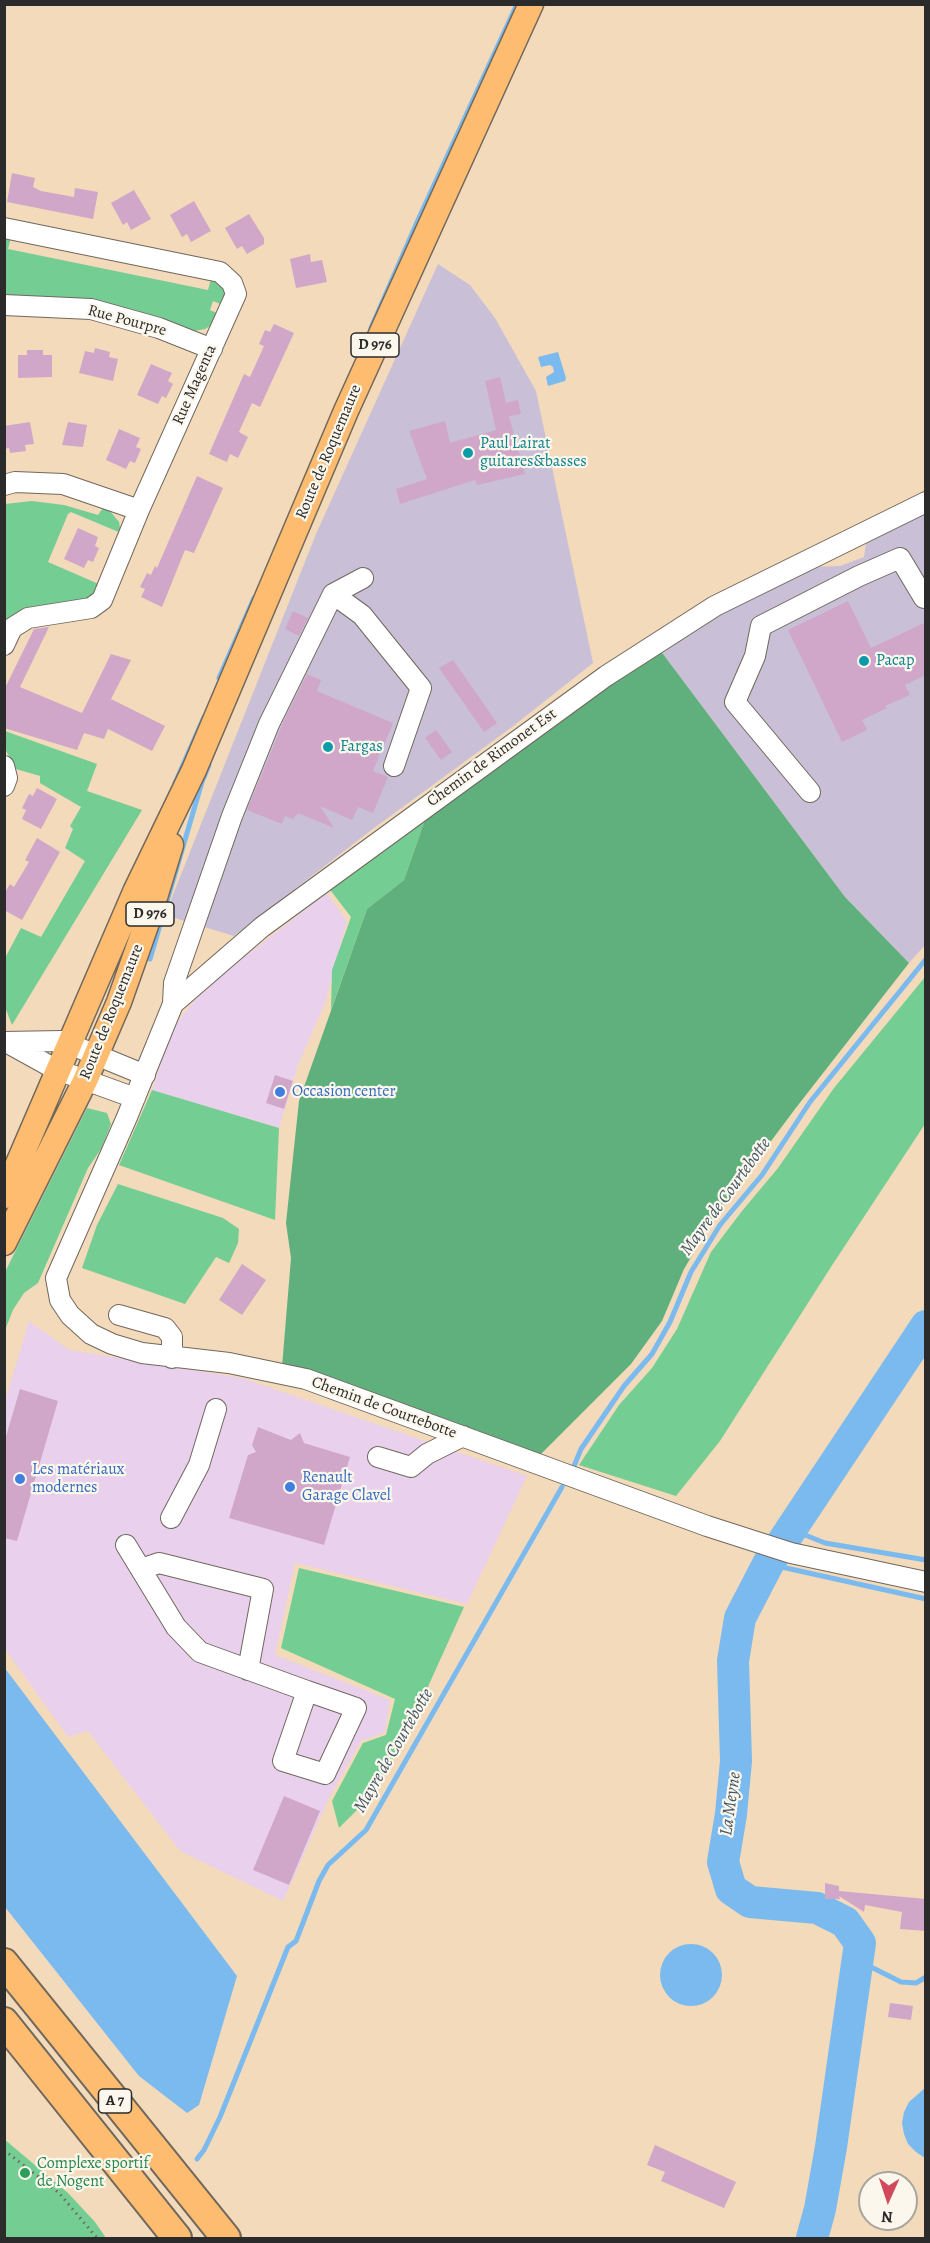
<!DOCTYPE html>
<html>
<head>
<meta charset="utf-8">
<style>
	body { margin:0 }
	#map { position:relative; width:930px; height:2243px; overflow:hidden; background:#f2daba; font-family:Alegreya,serif }
	canvas { display:block }
	.frame { position:absolute; inset:0; border:6px solid #2b2b2b; pointer-events:none }
	.north { position:absolute; left:858px; top:2171px; width:60px; height:60px; box-sizing:border-box; background:#fbf7ec; border:2px solid #a8a59f; border-radius:50%; rotate:183deg; font-size:16px; font-weight:700; line-height:24px; text-align:center; color:#2b2b2b }
	.north::after { content:''; display:block; margin:auto; width:21px; height:27px; background:#d1495b; clip-path:polygon(50% 0,100% 100%,50% 72%,0 100%) }
</style>
</head>
<body>
<div id="map">
<canvas width="930" height="2243"></canvas>
<div class="frame"></div>
<div class="north">N</div>
</div>
<script>
const context = document.querySelector('canvas').getContext('2d');
context.lineJoin = 'round';
function fill(path, color) {
  context.fillStyle = color;
  context.fill(path, 'evenodd');
}
function poly(rows) {
  const path = new Path2D();
  for (const r of rows) {
    if (r.length === 3) {
      path.moveTo(r[0] + r[2], r[1]);
      path.arc(r[0], r[1], r[2], 0, 2 * Math.PI);
      continue;
    }
    path.moveTo(r[0], r[1]);
    for (let i = 2; i < r.length; i += 2) path.lineTo(r[i], r[i + 1]);
  }
  return path;
}
function trace(path, color, width, dash) {
  context.strokeStyle = color;
  context.lineWidth = width;
  context.lineCap = dash ? 'butt' : 'round';
  context.setLineDash(dash || []);
  context.stroke(path);
}
function write(font, color, halo, rows, align = 'center') {
  context.font = font + ' Alegreya,serif';
  context.lineWidth = 4.5;
  context.setLineDash([]);
  context.textBaseline = 'middle';
  context.strokeStyle = halo;
  context.fillStyle = color;
  for (const [text, x, y, turn = 0] of rows) {
    context.save();
    context.translate(x, y);
    context.rotate((+turn || 0) * Math.PI / 180);
    context.textAlign = isNaN(turn) ? turn : align;
    if (halo) context.strokeText(text, 0, 0);
    context.fillText(text, 0, 0);
    context.restore();
  }
}
fill(poly([
	[327,893,347,921,325,1003,298,1065,279,1128,152,1090,172,1029,204,988],
	[29,1321,69,1350,242,1378,527,1476,467,1604,295,1563,275,1655,390,1700,385,1732,361,1741,329,1798,283,1901,180,1851,88,1731,68,1737,5,1649,4,1405]
]), '#e9d1ed');
fill(poly([
	[438,264,470,285,495,318,536,391,593,663,512,727,370,831,234,936,165,915,316,534],
	[925,512,926,944,909,963,845,897,660,650,714,612,809,567,840,566,864,557,866,543]
]), '#c9bfd7');
fill(poly([
	[5,235,11,237,8,249,208,290,211,279,217,280,226,290,225,306,213,301,210,310,221,315,212,325,205,329,189,332,5,299],
	[32,501,64,505,98,515,105,505,119,522,121,533,71,512,68,514,48,562,101,585,99,590,89,598,27,608,5,628,5,504],
	[5,731,97,764,87,791,142,810,12,1025,5,1007,4,960,21,928,41,937,85,861,65,848,73,829,70,826,81,807,40,783,40,776,16,769,5,749],
	[427,814,404,880,367,909,331,1010,332,970,351,917,328,887],
	[925,977,925,1124,829,1270,720,1441,676,1496,579,1465,619,1405,652,1368,677,1329,711,1252,742,1211,778,1168,834,1088],
	[152,1090,279,1128,275,1220,119,1165],
	[87,1108,107,1113,111,1124,101,1149,88,1168,38,1283,24,1293,13,1310,5,1330,5,1272],
	[118,1184,223,1218,239,1229,238,1243,229,1263,216,1257,185,1304,82,1268,97,1225],
	[299,1568,464,1607,412,1722,376,1791,339,1828,332,1801,363,1743,386,1735,395,1699,281,1648],
	[4,2139,68,2193,95,2222,106,2238,5,2238]
]), '#74cd93');
fill(poly([
	[660,650,845,897,909,963,795,1109,718,1212,684,1269,662,1321,631,1364,539,1456,282,1367,291,1258,286,1223,299,1101,367,909,404,880,427,814]
]), '#5fb07d');
fill(poly([
	[558,352,566,378,565,381,548,386,546,377,554,372,553,367,550,365,541,367,538,357],
	[4,1667,237,1976,199,2105,187,2113,139,2076,5,1907],
	[691,1975,31],
	[925,2088,925,2158,916,2152,908,2144,904,2134,902,2123,904,2112,909,2102]
]), '#7bbaef');
trace(poly([
	[371,328,418,220,517,4],
	[219,678,254,598],
	[175,783,204,717],
	[150,959,202,782,209,765],
	[574,1466,581,1449,624,1386,652,1354,670,1322,691,1272,720,1225,762,1175,810,1102,926,959],
	[790,1529,825,1543,926,1560],
	[768,1564,926,1599],
	[857,1960,901,1982,916,1983,926,1977],
	[197,2159,204,2150,220,2117,288,1947,296,1941,319,1881,328,1865,366,1830,562,1487]
]), '#7bbaef', 5);
trace(poly([
	[812,2238,820,2209,831,2147,860,1943,845,1922,817,1908,750,1902,731,1889,723,1862,731,1814,736,1761,733,1661,740,1618,768,1564,926,1326]
]), '#7bbaef', 32);
fill(poly([
	[12,173,35,178,33,187,41,191,74,197,75,188,98,192,93,219,7,202],
	[134,190,151,219,131,230,127,222,123,225,111,203],
	[194,201,211,231,191,242,187,234,182,237,170,215],
	[249,214,264,238,264,244,247,254,242,246,237,249,225,228],
	[310,254,311,262,322,260,327,282,296,288,290,259],
	[274,324,294,333,260,407,252,403,239,432,248,437,238,458,230,454,227,462,209,454,244,374,250,377,264,346,259,344,265,330,270,332],
	[95,348,110,352,109,357,118,359,113,381,79,373,85,351,94,353],
	[27,350,43,350,43,355,52,355,52,377,18,378,18,355,27,355],
	[151,364,172,373,168,381,173,384,166,398,162,396,158,404,137,395],
	[500,377,506,403,518,400,521,414,509,416,525,474,477,485,475,480,400,504,396,489,427,479,409,431,445,421,450,443,496,430,485,381],
	[30,422,34,444,25,445,26,451,10,453,9,448,4,449,4,426],
	[68,422,87,425,83,447,62,445],
	[119,429,140,438,136,447,141,449,135,463,130,461,126,469,106,460],
	[197,476,223,488,194,553,185,550,162,607,141,597,145,589,140,587,147,573,151,575,155,566,157,568],
	[78,528,98,537,95,546,99,548,93,562,88,560,84,568,64,559],
	[848,601,871,648,926,622,926,675,905,685,910,695,885,706,887,708,862,720,867,730,842,742,788,630],
	[293,611,308,618,299,636,285,629],
	[49,627,20,687,82,713,111,654,131,660,111,699,165,726,152,751,108,729,104,739,84,733,77,750,4,728,4,690,34,629],
	[453,660,497,723,484,732,439,668],
	[307,674,321,680,317,691,393,723,373,771,388,777,373,813,358,807,352,820,320,806,334,828,298,813,293,819,285,816,282,824,247,810,285,718],
	[436,730,452,752,441,760,425,738],
	[37,788,57,799,41,829,22,819,26,810,22,808,29,794,33,796],
	[37,838,60,852,22,920,4,910,4,894,10,884,14,887,29,862,25,860],
	[275,1075,293,1081,284,1109,266,1103],
	[242,1264,266,1280,242,1315,219,1300],
	[20,1389,58,1401,17,1541,4,1538,4,1443],
	[258,1427,291,1440,300,1433,304,1443,350,1457,324,1545,229,1518,248,1455,256,1452,252,1445],
	[284,1796,320,1811,289,1885,253,1870],
	[825,1883,839,1886,839,1891,926,1899,926,1931,900,1929,902,1912,865,1905,864,1912,839,1896,840,1899,825,1899],
	[890,2003,913,2006,911,2020,888,2017],
	[655,2145,736,2182,724,2208,661,2181,665,2172,647,2165]
]), '#d1a7c9');
const minor = poly([
	[4,228,220,272,232,283,236,294,139,510,102,600,91,608,28,618,12,628,4,645],
	[4,305,91,309,159,328,212,349],
	[4,485,15,482,63,484,139,510],
	[926,502,715,606,606,676,262,927,173,1004,127,1117,56,1278,60,1300,70,1315,91,1334,112,1344,142,1353,229,1363,306,1379,707,1526,791,1553,926,1582],
	[333,594,362,615,421,688,394,766],
	[4,766,7,778,4,786],
	[810,792,735,702,755,656,761,626,859,576,900,558,924,598,926,597],
	[173,1004,174,983,232,816,269,724,333,594,363,578],
	[4,1042,62,1041,145,1075],
	[8,1043,55,1069,135,1098],
	[119,1315,165,1328,172,1337,172,1358],
	[378,1457,411,1467,427,1454,463,1436],
	[171,1518,199,1465,216,1409],
	[126,1545,176,1627,200,1652,307,1691,283,1761,325,1774,356,1708,307,1691],
	[141,1569,159,1563,263,1589,248,1670]
]);
const major = poly([
	[4,1196,135,892,194,770,346,411,531,4],
	[4,1243,85,1081,119,1002,149,917,171,845]
]);
const highway = poly([
	[4,1963,226,2238],
	[4,2022,177,2238]
]);
trace(minor, '#71685d', 22);
trace(major, '#71685d', 27);
trace(highway, '#71685d', 32);
trace(poly([
	[4,2150,59,2193,97,2238]
]), '#71685d', 3, [1.5, 4.5]);
trace(minor, '#fff', 20);
trace(major, '#fdbc6f', 24);
trace(highway, '#fdbc6f', 28);
for (const [x, y, r, color] of [
	[468,453,6,"#0f9aa8"],
	[864,661,6,"#0f9aa8"],
	[328,747,6,"#0f9aa8"],
	[280,1092,6,"#3f7fe0"],
	[20,1479,6,"#3f7fe0"],
	[290,1487,6,"#3f7fe0"],
	[25,2173,6,"#2e9e5b"]
]) {
  const dot = new Path2D();
  dot.arc(x, y, r, 0, 2 * Math.PI);
  context.fillStyle = color;
  context.fill(dot);
  trace(dot, '#fbf7ec', 2);
}
for (const [x, y, w] of [
	[375,345,48],
	[150,914,48],
	[115,2101,33]
]) {
  const box = new Path2D();
  box.roundRect(x - w / 2, y - 12, w, 24, 4.5);
  context.fillStyle = '#fbf7ec';
  context.fill(box);
  trace(box, '#2b2b2b', 1.5);
}
write('bold 15px', '#2b2b2b', null, [
	["D 976",375,345],
	["D 976",150,914],
	["A 7",115,2101]
]);
write('16px', '#2b2b2b', '#fbf7ec', [
	["Rue Pourpre",127,321,15],
	["Rue Magenta",195,385,-66],
	["Route de Roquemaure",329,452,-67],
	["Chemin de Rimonet Est",492,758,-36],
	["Route de Roquemaure",112,1012,-68],
	["Chemin de Courtebotte",384,1408,20]
]);
write('16px', '#0d838f', '#fbf7ec', [
	["Paul Lairat",480,444],
	["guitares&basses",480,462],
	["Pacap",876,661],
	["Fargas",340,747]
], 'left');
write('16px', '#366cbe', '#fbf7ec', [
	["Occasion center",292,1092],
	["Les matériaux",32,1470],
	["modernes",32,1488],
	["Renault",302,1478],
	["Garage Clavel",302,1496]
], 'left');
write('16px', '#27864d', '#fbf7ec', [
	["Complexe sportif",37,2164],
	["de Nogent",37,2182]
], 'left');
write('italic 18px', '#435666', '#fbf7ec', [
	["Mayre de Courtebotte",726,1197,-54],
	["Mayre de Courtebotte",394,1751,-60],
	["La Meyne",731,1804,-82]
]);
</script>
</body>
</html>
